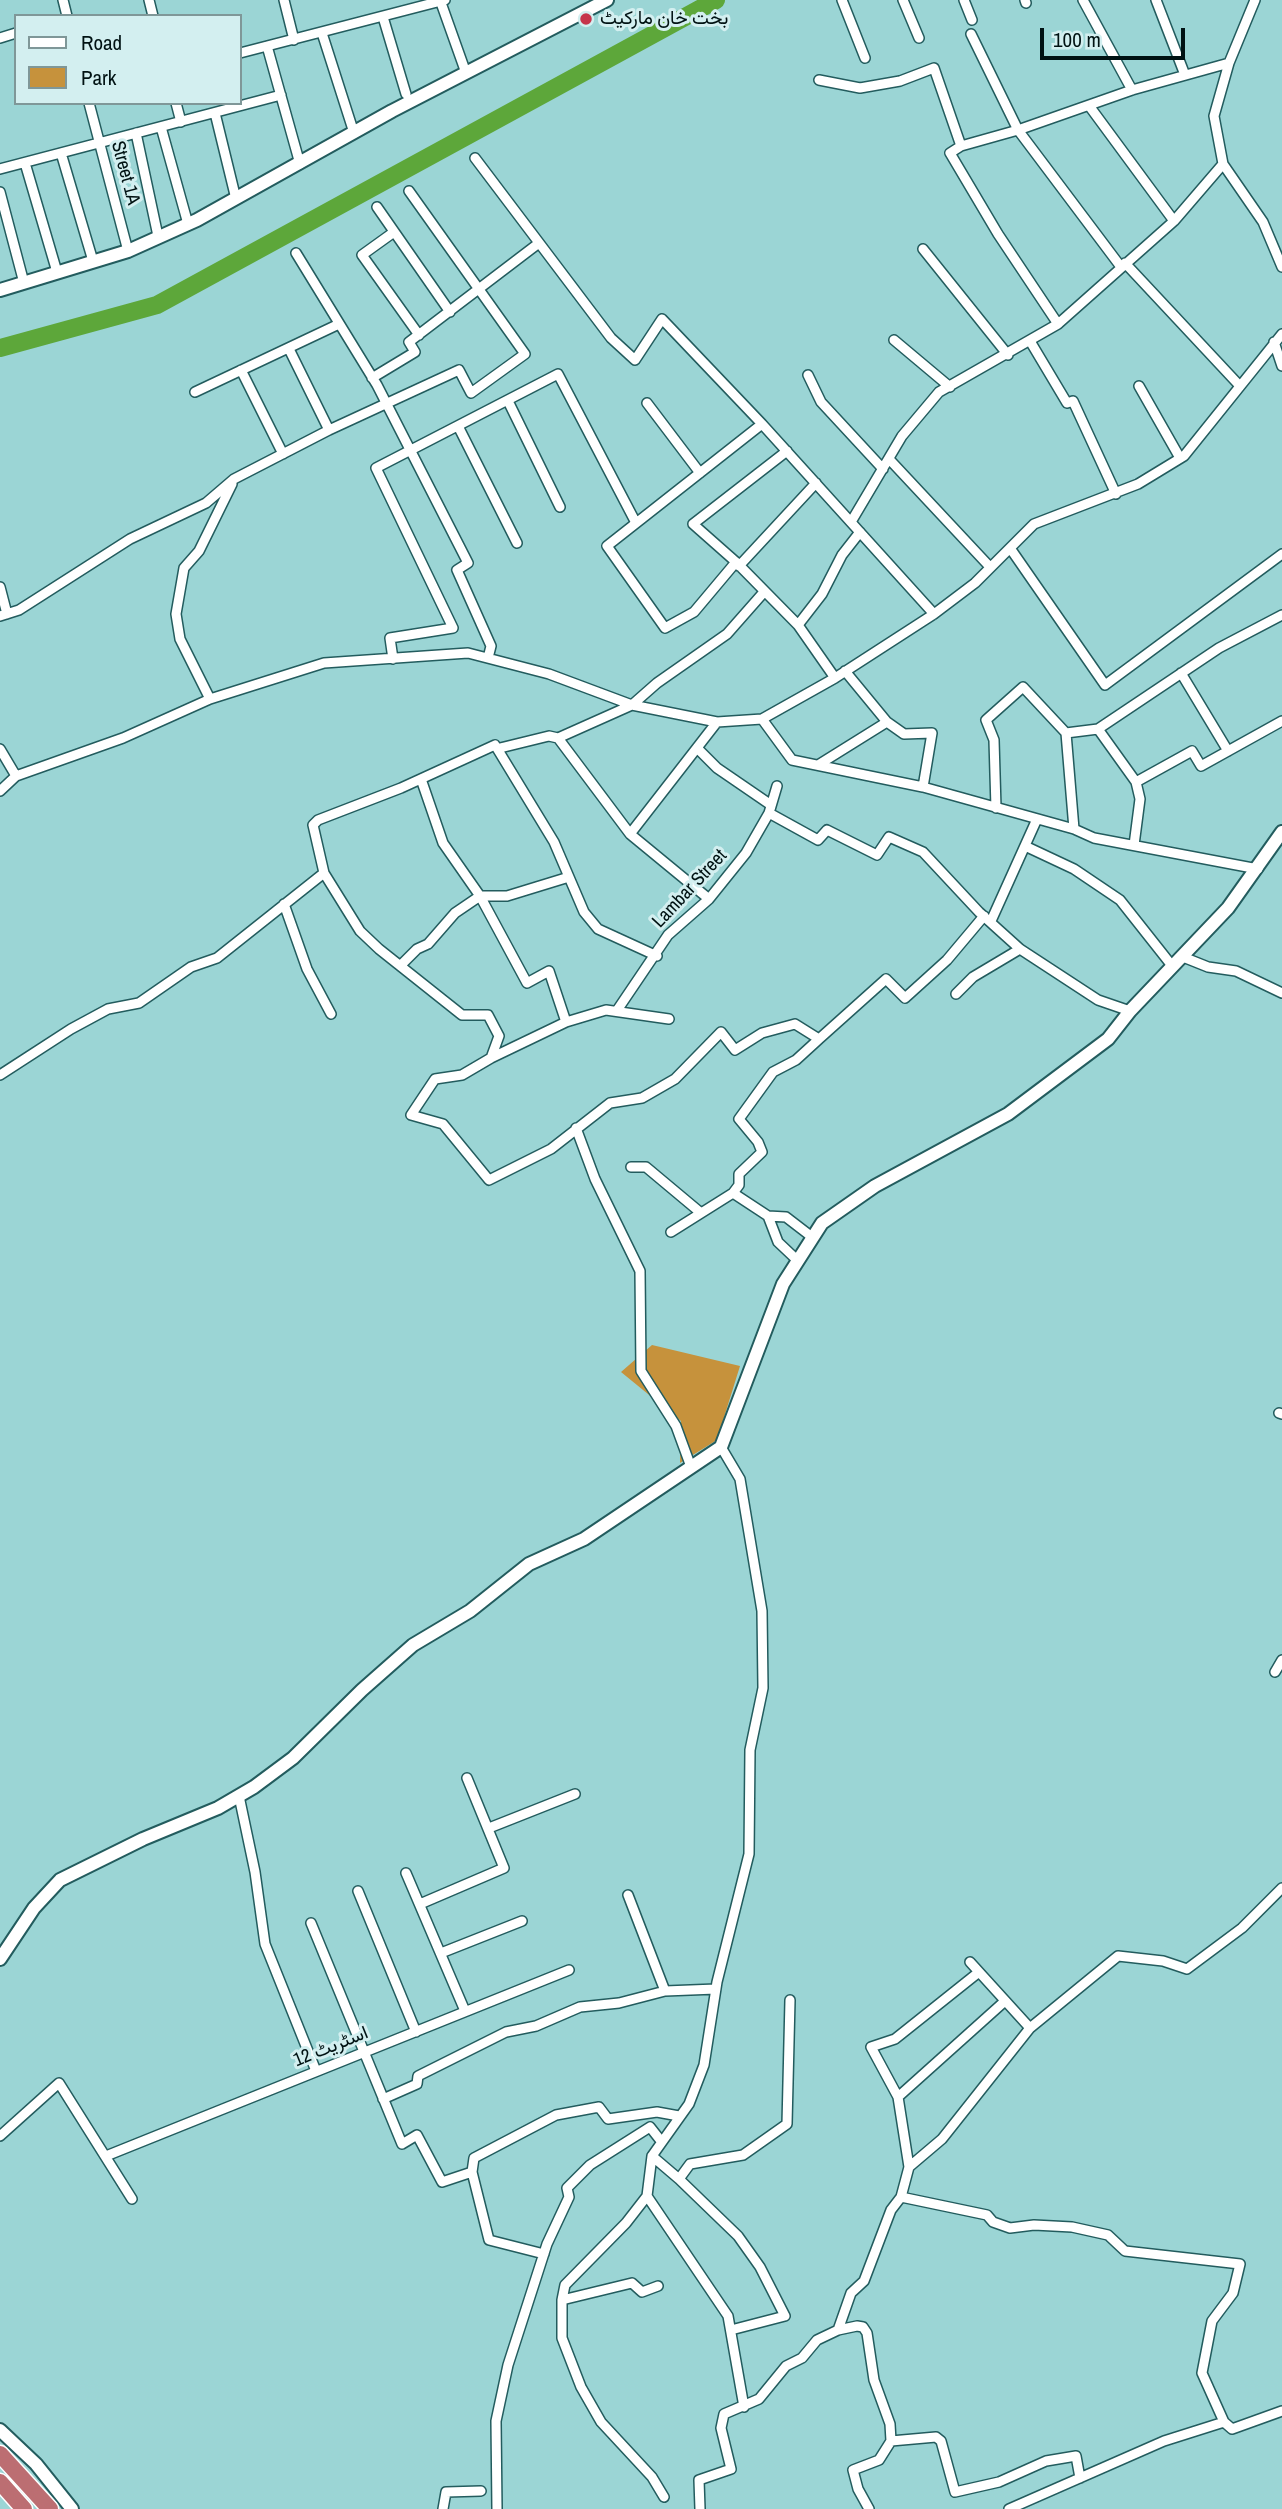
<!DOCTYPE html>
<html>
<head>
<meta charset="utf-8">
<style>
	body { margin:0 }
	#map { position:relative; width:1282px; height:2509px; overflow:hidden; background:#9bd5d5; font-family:"Archivo Narrow",sans-serif }
	canvas { display:block }
	.legend { position:absolute; left:14px; top:14px; width:228px; height:91px; box-sizing:border-box; background:#d3eff0; border:2px solid #7f9798; margin:0; padding:9px 12px; list-style:none; font-size:21px; color:#001213 }
	.legend li { display:flex; align-items:center; gap:14px; height:35px }
	.legend b { width:35px; border:2px solid #7f9798 }
	.scale { position:absolute; left:1040px; top:28px; width:145px; height:32px; box-sizing:border-box; border:4px solid #001213; border-top:0; padding-left:9px; font-size:21px; line-height:24px; white-space:nowrap; color:#001213; -webkit-text-stroke:5px #d3eff0; paint-order:stroke }
</style>
</head>
<body>
<div id="map">
<canvas width="1282" height="2509"></canvas>
<ul class="legend">
<li><b style="height:9px;background:#fff"></b>Road</li>
<li><b style="height:19px;background:#c6923c"></b>Park</li>
</ul>
<div class="scale">100 m</div>
</div>
<script>
const context = document.querySelector('canvas').getContext('2d');
context.lineJoin = 'round';
function fill(path, color) {
  context.fillStyle = color;
  context.fill(path, 'evenodd');
}
function poly(rows) {
  const path = new Path2D();
  for (const r of rows) {
    path.moveTo(r[0], r[1]);
    for (let i = 2; i < r.length; i += 2) path.lineTo(r[i], r[i + 1]);
  }
  return path;
}
function trace(path, color, width, dash) {
  context.strokeStyle = color;
  context.lineWidth = width;
  context.lineCap = dash ? 'butt' : 'round';
  context.setLineDash(dash || []);
  context.stroke(path);
}
function write(font, color, halo, rows, align = 'center') {
  context.font = font + ' "Archivo Narrow",Vazirmatn,sans-serif';
  context.lineWidth = 6;
  context.setLineDash([]);
  context.textBaseline = 'middle';
  context.strokeStyle = halo;
  context.fillStyle = color;
  for (const [text, x, y, turn = 0] of rows) {
    context.save();
    context.translate(x, y);
    context.rotate((+turn || 0) * Math.PI / 180);
    context.textAlign = isNaN(turn) ? turn : align;
    if (halo) context.strokeText(text, 0, 0);
    context.fillText(text, 0, 0);
    context.restore();
  }
}
fill(poly([
	[652,1345,740,1366,717,1440,680,1463,681,1421,621,1372]
]), '#c6923c');
trace(poly([
	[0,348,157,305,716,0]
]), '#5da73a', 18);
const street = poly([
	[63,0,67,16],
	[149,0,153,16],
	[284,0,294,40],
	[440,0,466,73],
	[842,0,865,58],
	[903,0,919,38],
	[964,0,972,20],
	[1025,0,1026,3],
	[1083,0,1132,90],
	[1156,0,1185,75],
	[1255,0,1229,63,1214,116,1223,164,1263,222,1282,267],
	[383,17,406,94],
	[322,33,354,133],
	[971,34,1018,130,1121,267],
	[0,38,16,33],
	[267,46,300,164],
	[240,53,445,0],
	[819,80,860,88,900,81,934,68,961,146],
	[89,103,128,251],
	[176,103,181,122],
	[1090,107,1174,221],
	[215,113,236,199],
	[161,127,188,224],
	[136,133,158,236],
	[61,153,93,261],
	[475,158,611,338,635,360,662,319,762,424,934,614],
	[25,163,57,272],
	[0,169,281,95],
	[0,192,24,283],
	[377,207,450,312],
	[394,232,362,255,419,335],
	[923,249,1008,355],
	[296,253,377,385,468,563,457,570,491,646,488,658],
	[1125,263,1239,385],
	[1058,324,998,234,950,153,961,146,1018,130,1132,90,1229,63],
	[894,340,950,387],
	[1030,341,1067,403,1073,401,1116,494],
	[1274,342,1282,366],
	[289,349,329,430,459,370,471,393,525,354,409,191],
	[241,370,283,454],
	[808,375,821,402,883,469],
	[372,378,415,352,409,342,539,243],
	[1139,386,1180,458],
	[195,392,339,324],
	[508,401,560,507],
	[647,403,700,473],
	[762,424,607,546,665,628,694,612,736,562,798,625,835,678],
	[459,428,517,543],
	[889,459,990,567],
	[851,522,902,436,939,392,1058,324,1174,221,1223,164],
	[1010,548,1105,685,1282,554],
	[736,562,693,524,787,451],
	[739,566,816,483],
	[0,587,7,614],
	[0,616,19,610,130,539,206,503,234,479,329,430],
	[798,625,822,594,842,555,860,532],
	[393,659,390,638,453,628,376,468,558,374,636,523],
	[845,671,887,722],
	[1181,673,1228,751],
	[210,699,180,639,176,614,184,568,199,551,232,484],
	[762,719,792,760,923,787,1074,829,1094,838,1258,869],
	[1098,729,1136,782,1140,799,1134,845],
	[1066,733,1074,829],
	[558,738,632,705,657,683,727,634,764,592],
	[500,748,549,736,558,738,630,834,709,899],
	[0,749,16,776],
	[698,749,717,768,771,805],
	[818,765,887,722,904,734,932,733,923,787],
	[421,779,443,843,480,896,527,983,549,971,566,1022],
	[1136,782,1192,751,1201,766,1282,721],
	[0,791,16,776,123,738,210,699,324,663,468,653,549,674,632,705,717,722,762,719,835,678,934,614,975,583,1034,524,1138,484,1184,456,1282,334],
	[996,808,994,740,986,720,1023,687,1066,733,1098,729,1219,648,1282,615],
	[769,813,818,840,827,830,877,855,889,837,923,852,979,912,1020,949,1098,1000,1130,1011],
	[630,834,717,722],
	[1025,846,1074,869,1120,900,1173,967],
	[324,873,360,931,379,949,462,1015,488,1015,499,1036,491,1058,566,1022,606,1010,669,1019],
	[284,904,307,969,331,1014],
	[991,921,1037,819],
	[1183,957,1208,967,1236,971,1282,993],
	[401,965,417,949,428,944,455,913,480,896,507,896,569,877],
	[956,994,973,977,1020,949],
	[618,1009,668,935,709,899,746,853,769,813,777,786],
	[491,1058,462,1075,435,1079,411,1115,443,1124,489,1180,551,1149,610,1103,642,1098,675,1079,721,1032,735,1050,762,1033,795,1024,819,1039,886,979,905,998,947,960,984,916],
	[0,1075,71,1029,108,1009,139,1003,191,967,217,958,324,873,313,825,318,820,401,788,495,745,554,842,584,912,598,929,657,956],
	[576,1128,595,1179,640,1271,641,1371,676,1426,691,1467],
	[631,1167,646,1167,701,1213],
	[733,1193,739,1185,739,1174,762,1152,758,1142,739,1119,773,1072,796,1060,819,1039],
	[768,1216,778,1242,797,1260],
	[671,1232,733,1193,768,1216,786,1217,812,1237],
	[1279,1413,1282,1414],
	[1275,1672,1282,1660],
	[239,1796,255,1872,265,1944,316,2071],
	[489,1828,575,1794],
	[406,1873,465,2011],
	[358,1891,416,2032],
	[628,1895,665,1991],
	[420,1904,504,1868,467,1778],
	[311,1923,402,2144,417,2135,442,2182,472,2172,489,2240,544,2254],
	[441,1953,522,1921],
	[970,1962,1030,2028],
	[898,2097,871,2047,895,2039,979,1972],
	[383,2099,417,2084,418,2076,506,2032,536,2026,580,2007,619,2003,665,1991,716,1989],
	[0,2136,59,2083,132,2199],
	[106,2156,569,1970],
	[652,2156,679,2179,690,2164,743,2155,787,2124,790,2000],
	[909,2167,898,2097,1005,2001],
	[472,2172,474,2158,556,2115,599,2107,608,2119,657,2112,679,2116],
	[679,2179,738,2236,760,2267,785,2316,731,2330],
	[647,2196,728,2316,744,2407],
	[901,2197,987,2215,993,2222,1010,2228,1034,2225,1072,2227,1108,2235,1125,2251,1240,2264,1233,2293,1212,2321,1202,2373,1224,2422],
	[562,2300,632,2283,642,2292,658,2286],
	[838,2330,851,2293,864,2281,891,2210,901,2197,909,2167,942,2139,1030,2028,1118,1956,1163,1961,1187,1969,1242,1928,1282,1888],
	[891,2441,936,2437,941,2441,955,2492,999,2482,1046,2461,1076,2456,1080,2478],
	[664,2497,652,2477,601,2422,581,2387,562,2338,562,2300,565,2285,626,2223,647,2196,652,2156,689,2104,704,2065,717,1982,749,1854,750,1750,763,1688,762,1611,740,1479,721,1447],
	[443,2509,446,2492,481,2491],
	[497,2509,496,2421,508,2365,547,2244,569,2197,567,2188,590,2165,650,2127,661,2141],
	[700,2509,699,2480,731,2469,721,2428,724,2414,759,2399,786,2366,802,2358,817,2340,838,2330,857,2326,863,2327,867,2333,874,2380,890,2424,891,2441,879,2460,853,2470,858,2489,869,2509],
	[1009,2509,1164,2441,1224,2422,1232,2429,1282,2411]
]);
const secondary = poly([
	[0,290,128,251,197,220,392,111,607,0],
	[0,1959,34,1908,60,1880,143,1839,218,1808,254,1787,293,1758,362,1690,413,1645,470,1611,529,1564,584,1539,721,1447,783,1284,822,1223,875,1186,1008,1114,1108,1039,1130,1011,1228,908,1282,832],
	[0,2430,36,2464,72,2509]
]);
const highway = poly([
	[0,2454,50,2509],
	[0,2482,24,2509]
]);
trace(street, '#235c5e', 12);
trace(secondary, '#235c5e', 16);
trace(highway, '#fff', 19);
trace(street, '#fff', 9);
trace(secondary, '#fff', 12);
trace(highway, '#bc6e72', 16);
for (const [x, y, r, color] of [
	[586,19,7,"#c6354b"]
]) {
  const dot = new Path2D();
  dot.arc(x, y, r, 0, 2 * Math.PI);
  context.fillStyle = color;
  context.fill(dot);
  trace(dot, '#d3eff0', 2.5);
}
write('19px', '#001213', '#d3eff0', [
	["بخت خان مارکیٹ",600,19]
], 'left');
write('19px', '#001213', '#d3eff0', [
	["Street 1A",125,173,75],
	["Lambar Street",690,889,-47],
	["اسٹریٹ 12",331,2047,-22]
]);
</script>
</body>
</html>
